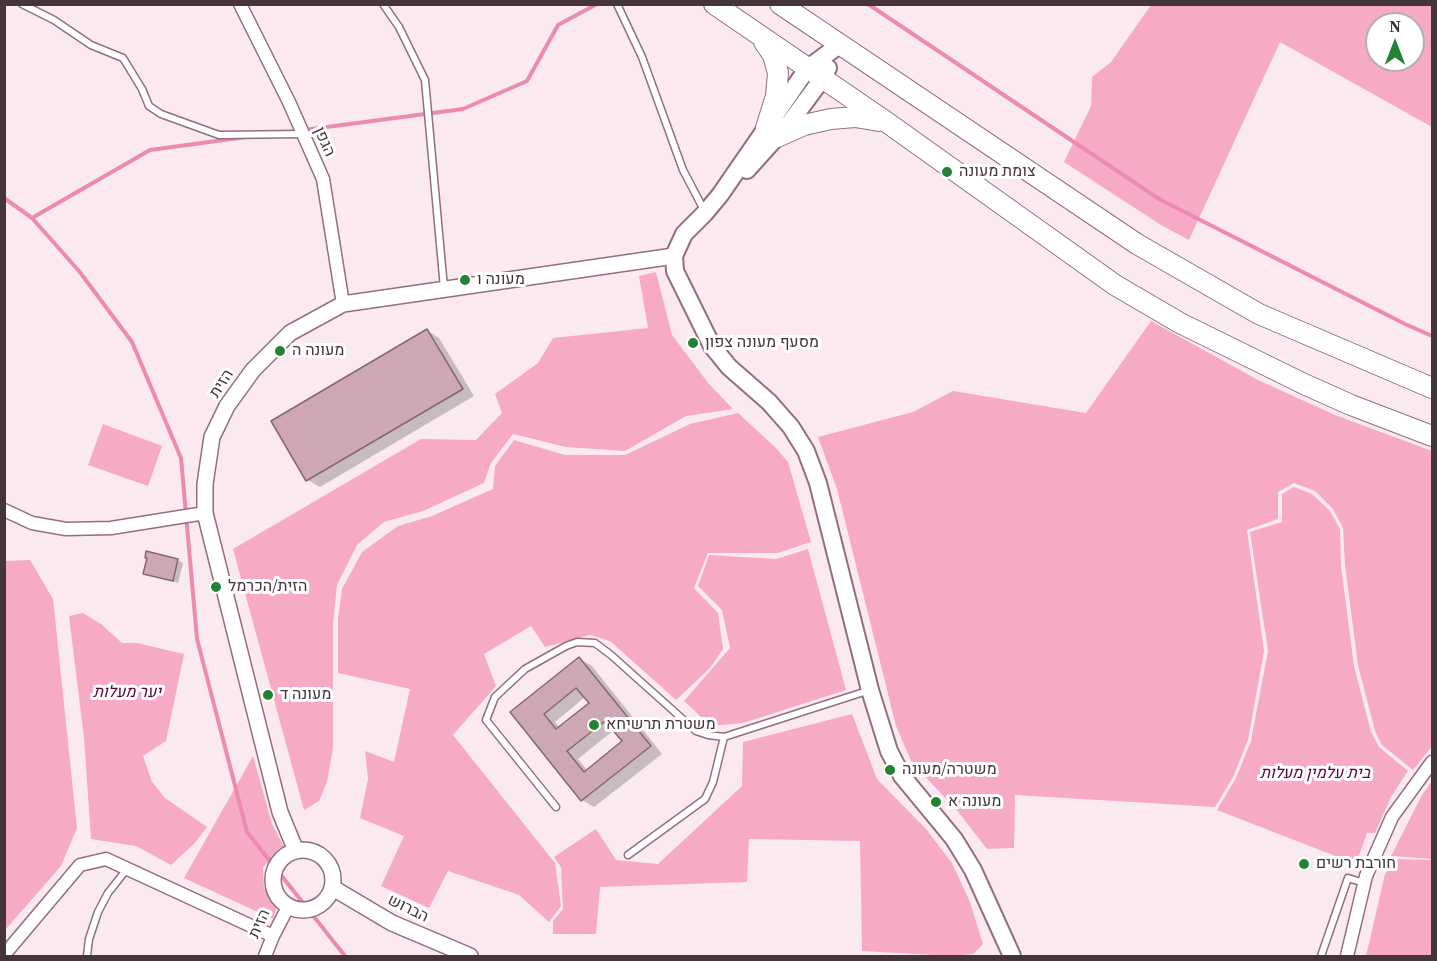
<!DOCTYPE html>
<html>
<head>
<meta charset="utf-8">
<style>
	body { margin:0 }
	#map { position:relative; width:1437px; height:961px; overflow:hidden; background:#faeaef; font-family:"Source Serif 4",serif }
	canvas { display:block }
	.frame { position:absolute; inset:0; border:6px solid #45353a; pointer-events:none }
	.north { position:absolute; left:1365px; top:12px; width:60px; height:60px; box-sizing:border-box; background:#fff; border:2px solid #b5aeb0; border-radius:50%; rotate:0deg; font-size:16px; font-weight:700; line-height:24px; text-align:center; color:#45353a }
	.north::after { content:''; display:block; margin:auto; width:21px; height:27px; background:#238234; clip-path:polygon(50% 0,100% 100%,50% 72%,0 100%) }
</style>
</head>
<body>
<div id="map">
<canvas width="1437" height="961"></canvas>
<div class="frame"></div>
<div class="north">N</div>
</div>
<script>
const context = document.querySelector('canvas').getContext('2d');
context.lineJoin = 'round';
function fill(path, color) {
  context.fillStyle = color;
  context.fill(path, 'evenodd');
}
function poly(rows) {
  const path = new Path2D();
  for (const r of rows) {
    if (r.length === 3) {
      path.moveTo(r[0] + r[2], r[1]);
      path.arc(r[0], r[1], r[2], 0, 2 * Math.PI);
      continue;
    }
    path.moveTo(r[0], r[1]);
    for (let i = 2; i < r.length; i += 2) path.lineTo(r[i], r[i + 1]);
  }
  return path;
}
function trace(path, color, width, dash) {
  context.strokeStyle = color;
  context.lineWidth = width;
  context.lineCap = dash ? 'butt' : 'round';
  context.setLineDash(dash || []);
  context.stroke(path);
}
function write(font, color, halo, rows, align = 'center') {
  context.font = font + ' "Source Serif 4",Heebo,serif';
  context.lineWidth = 6;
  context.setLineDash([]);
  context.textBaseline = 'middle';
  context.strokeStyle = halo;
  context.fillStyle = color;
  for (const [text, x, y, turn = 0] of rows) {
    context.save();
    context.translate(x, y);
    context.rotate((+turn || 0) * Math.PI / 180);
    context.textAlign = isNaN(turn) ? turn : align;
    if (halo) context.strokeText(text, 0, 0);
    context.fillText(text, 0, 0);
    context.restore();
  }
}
fill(poly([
	[1151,5,1432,5,1432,127,1280,42,1189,240,1161,225,1064,162,1091,106,1092,77,1111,62],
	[1377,24,1413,24,1413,60,1377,60],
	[656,272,672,335,709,384,733,409,686,416,625,451,566,447,513,434,491,463,484,483,423,511,384,522,357,545,337,585,333,624,333,748,327,782,319,801,304,810,233,549,421,439,476,440,502,413,495,394,538,363,553,338,648,328,639,276],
	[1151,321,1258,380,1335,415,1432,451,1432,746,1413,770,1382,745,1375,731,1358,665,1345,566,1343,528,1333,509,1315,491,1294,483,1278,492,1278,519,1247,530,1264,651,1248,740,1233,777,1215,807,1015,795,1014,848,987,849,956,809,912,763,896,726,837,489,818,437,913,412,953,391,1086,413],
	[738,413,776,448,788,462,811,542,778,553,708,553,694,588,718,613,723,649,710,668,676,700,610,641,590,635,545,647,531,626,484,654,496,686,453,735,555,863,561,906,549,922,519,895,448,871,429,908,381,886,404,836,360,818,368,779,365,751,394,762,410,689,338,673,338,619,342,589,362,552,398,526,432,516,493,489,495,466,514,440,565,455,625,455,690,424],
	[103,424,162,446,148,486,88,465],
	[1294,487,1312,494,1330,511,1340,529,1341,566,1354,666,1371,732,1379,747,1408,771,1391,797,1375,833,1367,833,1356,864,1217,810,1236,778,1251,741,1268,651,1250,532,1282,522,1282,494],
	[808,549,846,690,743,723,711,726,684,701,730,648,722,610,698,586,709,555,776,559],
	[30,560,53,599,77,828,61,866,5,930,5,561],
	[83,613,101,624,122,643,137,643,184,654,166,741,143,756,152,782,165,798,207,827,194,844,171,865,136,846,91,839,84,738,69,616],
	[852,714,877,779,926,829,952,863,970,902,983,944,973,954,953,956,862,951,860,841,749,839,747,882,600,887,596,934,553,934,553,921,563,909,561,867,554,857,596,829,616,860,658,864,742,786,743,742],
	[253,756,272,824,284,847,263,867,264,888,277,907,273,919,184,878],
	[1432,781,1432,859,1391,856,1422,795],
	[1396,859,1432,860,1431,956,1366,956,1385,874]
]), '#f7aac6');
fill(poly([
	[427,330,439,338,474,396,320,487,308,480],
	[177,560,183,563,178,583,151,576,145,573],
	[580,659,592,666,662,754,594,807,582,800,512,712],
	[585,697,591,704,560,728,555,722],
	[614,730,624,742,588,771,578,759]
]), '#0003');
trace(poly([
	[868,4,1159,199,1405,324,1432,336],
	[289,132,463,109,527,81,558,25,597,4],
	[4,198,32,218,79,271,132,342,181,458,197,639,247,832,345,956],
	[32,218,150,150,246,137]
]), '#ed8ab0', 4);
const building = poly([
	[427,329,463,389,306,481,271,421,427,329],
	[146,551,178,559,173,581,143,574,147,558,145,558,146,551],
	[579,657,651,746,581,801,510,712,579,657],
	[576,688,589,703,556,729,544,714,576,688],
	[605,721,622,741,584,772,567,751,605,721]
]);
fill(building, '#cda7b4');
trace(building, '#896672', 1.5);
const service = poly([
	[22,4,54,20,91,45,123,58,142,89,149,106,161,114,219,135,302,134],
	[383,4,399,27,425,80,444,288],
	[617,4,642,57,683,170,704,210],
	[556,807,486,720,495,697,525,669,566,646,577,642,595,643,611,655,696,731,708,735,724,737,870,690],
	[628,855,705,799,713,782,724,737],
	[87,956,89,939,98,912,108,893,127,869],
	[1321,956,1348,878,1364,883]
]);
const minor = poly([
	[240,4,289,102,323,179,343,304],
	[4,510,32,523,66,529,111,528,205,513],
	[4,955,80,865,106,859,273,936],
	[265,956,273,936,288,907],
	[1347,956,1366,876,1392,817,1432,762]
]);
const tertiary = poly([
	[303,880,30],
	[296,851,280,812,205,513,205,484,212,437,227,406,253,370,290,333,343,304,674,256],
	[333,888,392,923,470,956]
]);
const secondary = poly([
	[839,45,807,69,720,195,705,213,684,234,674,256,675,271,712,346,729,367,769,402,791,427,806,451,818,483,870,690,889,751,902,776,954,839,973,870,1012,956],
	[747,170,791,121,822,79,828,68]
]);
const trunk = poly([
	[714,4,885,121,1115,285,1180,323,1304,384,1351,405,1432,436],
	[780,4,1137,244,1259,314,1432,388],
	[764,42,773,55,778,73,776,96,766,128],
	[777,137,804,125,831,119,855,117,879,121]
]);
trace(service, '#936f7b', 9);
trace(minor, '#936f7b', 15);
trace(tertiary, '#936f7b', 18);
trace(secondary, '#936f7b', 20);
trace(trunk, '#936f7b', 22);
trace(service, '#fff', 6);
trace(minor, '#fff', 12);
trace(tertiary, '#fff', 15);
trace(secondary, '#fff', 16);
trace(trunk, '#fff', 20);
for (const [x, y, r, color] of [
	[947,172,6,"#238234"],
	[465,280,6,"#238234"],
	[693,343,6,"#238234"],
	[280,351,6,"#238234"],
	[216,587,6,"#238234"],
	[268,695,6,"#238234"],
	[594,725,6,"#238234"],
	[890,770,6,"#238234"],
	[936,802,6,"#238234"],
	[1304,864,6,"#238234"]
]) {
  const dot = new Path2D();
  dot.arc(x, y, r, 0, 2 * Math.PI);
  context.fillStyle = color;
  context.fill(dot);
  trace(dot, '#fff', 2);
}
write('16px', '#45353a', '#fff', [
	["הגפן",324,142,66],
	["הזית",222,384,-57],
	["הברוש",408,909,26],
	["הזית",260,924,-65]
]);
write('16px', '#45353a', '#fff', [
	["צומת מעונה",959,172],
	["מעונה ו",477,280],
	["מסעף מעונה צפון",705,343],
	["מעונה ה",292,351],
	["הזית/הכרמל",228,587],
	["מעונה ד",280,695],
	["משטרת תרשיחא",606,725],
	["משטרה/מעונה",902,770],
	["מעונה א",948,802],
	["חורבת רשים",1316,864]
], 'left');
write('italic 16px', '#5d0233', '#fff', [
	["יער מעלות",127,693],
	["בית עלמין מעלות",1315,774]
]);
</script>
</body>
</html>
